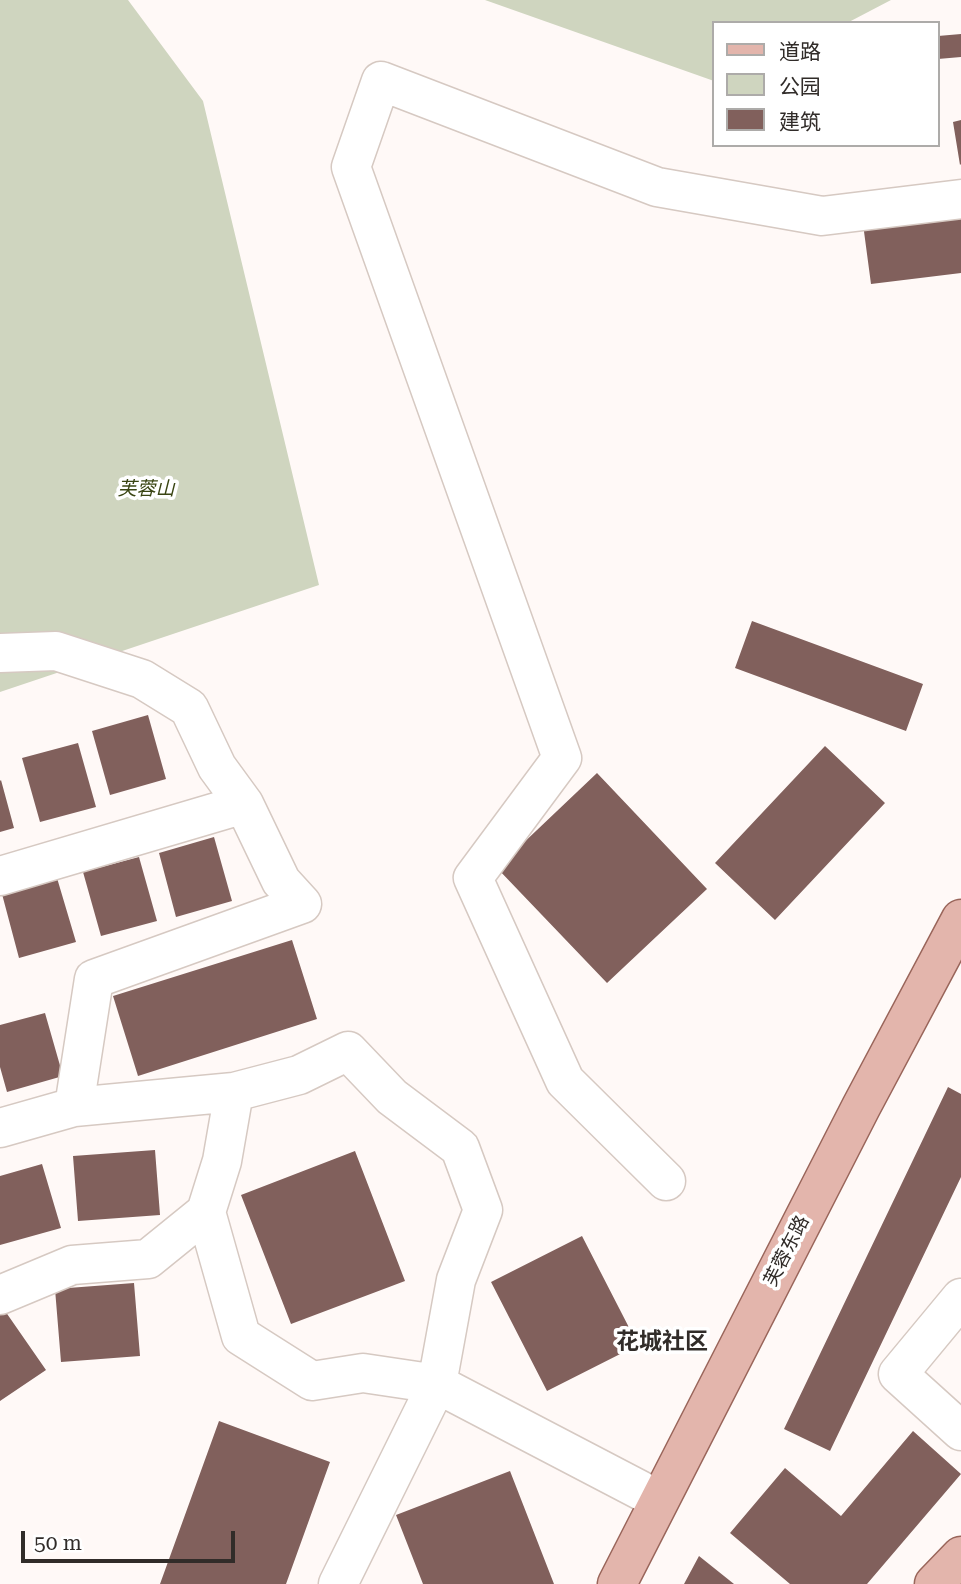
<!DOCTYPE html>
<html>
<head>
<meta charset="utf-8">
<style>
	body { margin:0 }
	#map { position:relative; width:961px; height:1584px; overflow:hidden; background:#fff9f7; font-family:"Roboto Serif","Noto Sans SC",serif }
	canvas { display:block }
	.legend { position:absolute; left:712px; top:21px; width:228px; height:126px; box-sizing:border-box; background:#fff; border:2px solid #adaba9; margin:0; padding:9px 12px; list-style:none; font-size:21px; color:#312c29 }
	.legend li { display:flex; align-items:center; gap:14px; height:35px }
	.legend b { width:35px; border:2px solid #adaba9 }
	.scale { position:absolute; left:21px; top:1531px; width:214px; height:32px; box-sizing:border-box; border:4px solid #312c29; border-top:0; padding-left:9px; font-size:21px; line-height:24px; white-space:nowrap; color:#312c29; -webkit-text-stroke:5px #fff; paint-order:stroke }
</style>
</head>
<body>
<div id="map">
<canvas width="961" height="1584"></canvas>
<ul class="legend">
<li><b style="height:9px;background:#e3b5ac"></b>道路</li>
<li><b style="height:19px;background:#cfd5bf"></b>公园</li>
<li><b style="height:19px;background:#81605c"></b>建筑</li>
</ul>
<div class="scale">50 m</div>
</div>
<script>
const context = document.querySelector('canvas').getContext('2d');
context.lineJoin = 'round';
function fill(path, color) {
  context.fillStyle = color;
  context.fill(path, 'evenodd');
}
function poly(rows) {
  const path = new Path2D();
  for (const r of rows) {
    path.moveTo(r[0], r[1]);
    for (let i = 2; i < r.length; i += 2) path.lineTo(r[i], r[i + 1]);
  }
  return path;
}
function trace(path, color, width, dash) {
  context.strokeStyle = color;
  context.lineWidth = width;
  context.lineCap = dash ? 'butt' : 'round';
  context.setLineDash(dash || []);
  context.stroke(path);
}
function write(font, color, halo, rows, align = 'center') {
  context.font = font + ' "Roboto Serif","Noto Sans SC",serif';
  context.lineWidth = 7;
  context.setLineDash([]);
  context.textBaseline = 'middle';
  context.strokeStyle = halo;
  context.fillStyle = color;
  for (const [text, x, y, turn = 0] of rows) {
    context.save();
    context.translate(x, y);
    context.rotate((+turn || 0) * Math.PI / 180);
    context.textAlign = isNaN(turn) ? turn : align;
    if (halo) context.strokeText(text, 0, 0);
    context.fillText(text, 0, 0);
    context.restore();
  }
}
fill(poly([
	[0,0,128,0,203,101,319,585,0,692],
	[485,0,891,0,847,23,714,23,714,81]
]), '#cfd5bf');
fill(poly([
	[961,34,961,57,938,59,938,36],
	[961,120,961,164,960,165,953,122],
	[961,212,961,273,871,284,863,224],
	[752,621,923,684,906,731,735,668],
	[148,715,166,779,110,795,92,731],
	[78,743,96,807,40,822,22,758],
	[825,746,885,803,775,920,715,863],
	[597,773,707,889,607,983,497,868],
	[1,780,14,828,0,832,0,781],
	[214,837,232,901,176,917,159,853],
	[139,857,157,921,101,936,83,872],
	[57,878,76,942,19,958,2,894],
	[292,940,317,1019,138,1076,113,996],
	[45,1013,63,1076,7,1092,0,1067,0,1025],
	[948,1087,961,1094,961,1177,830,1451,784,1429],
	[155,1150,160,1215,78,1221,73,1156],
	[355,1151,405,1281,291,1324,241,1195],
	[42,1164,61,1228,0,1245,0,1176],
	[582,1236,638,1345,547,1391,491,1282],
	[134,1283,140,1356,61,1362,55,1289],
	[3,1308,46,1370,0,1401,0,1310],
	[219,1421,330,1462,286,1584,160,1584],
	[913,1431,961,1474,867,1584,790,1584,730,1533,785,1468,841,1516],
	[510,1471,554,1584,423,1584,396,1515],
	[699,1556,734,1584,684,1584]
]), '#81605c');
const minor = poly([
	[0,653,56,651,142,679,189,708,217,767,244,804,281,881,302,904,94,979,74,1107],
	[0,876,244,804],
	[0,1128,74,1107,234,1092,299,1075,348,1051,392,1097,460,1148,483,1210,456,1280,437,1384,363,1373,312,1381,241,1336,206,1212],
	[666,1181,565,1081,473,878,562,758,351,167,381,81,657,187,822,216,961,199],
	[0,1295,72,1265,148,1259,206,1212,222,1161,234,1092],
	[961,1298,898,1374,961,1431],
	[338,1584,437,1384,659,1500]
]);
const major = poly([
	[617,1584,861,1107,961,919],
	[934,1584,961,1556]
]);
trace(minor, '#d6c9c2', 41);
trace(major, '#99655a', 41);
trace(minor, '#fff', 38);
trace(major, '#e3b5ac', 38);
write('italic 19px', '#3a4513', '#fff', [
	["芙蓉山",146,489]
]);
write('19px', '#312c29', '#fff', [
	["芙蓉东路",787,1251,-63]
]);
write('bold 23px', '#312c29', '#fff', [
	["花城社区",662,1342]
]);
</script>
</body>
</html>
